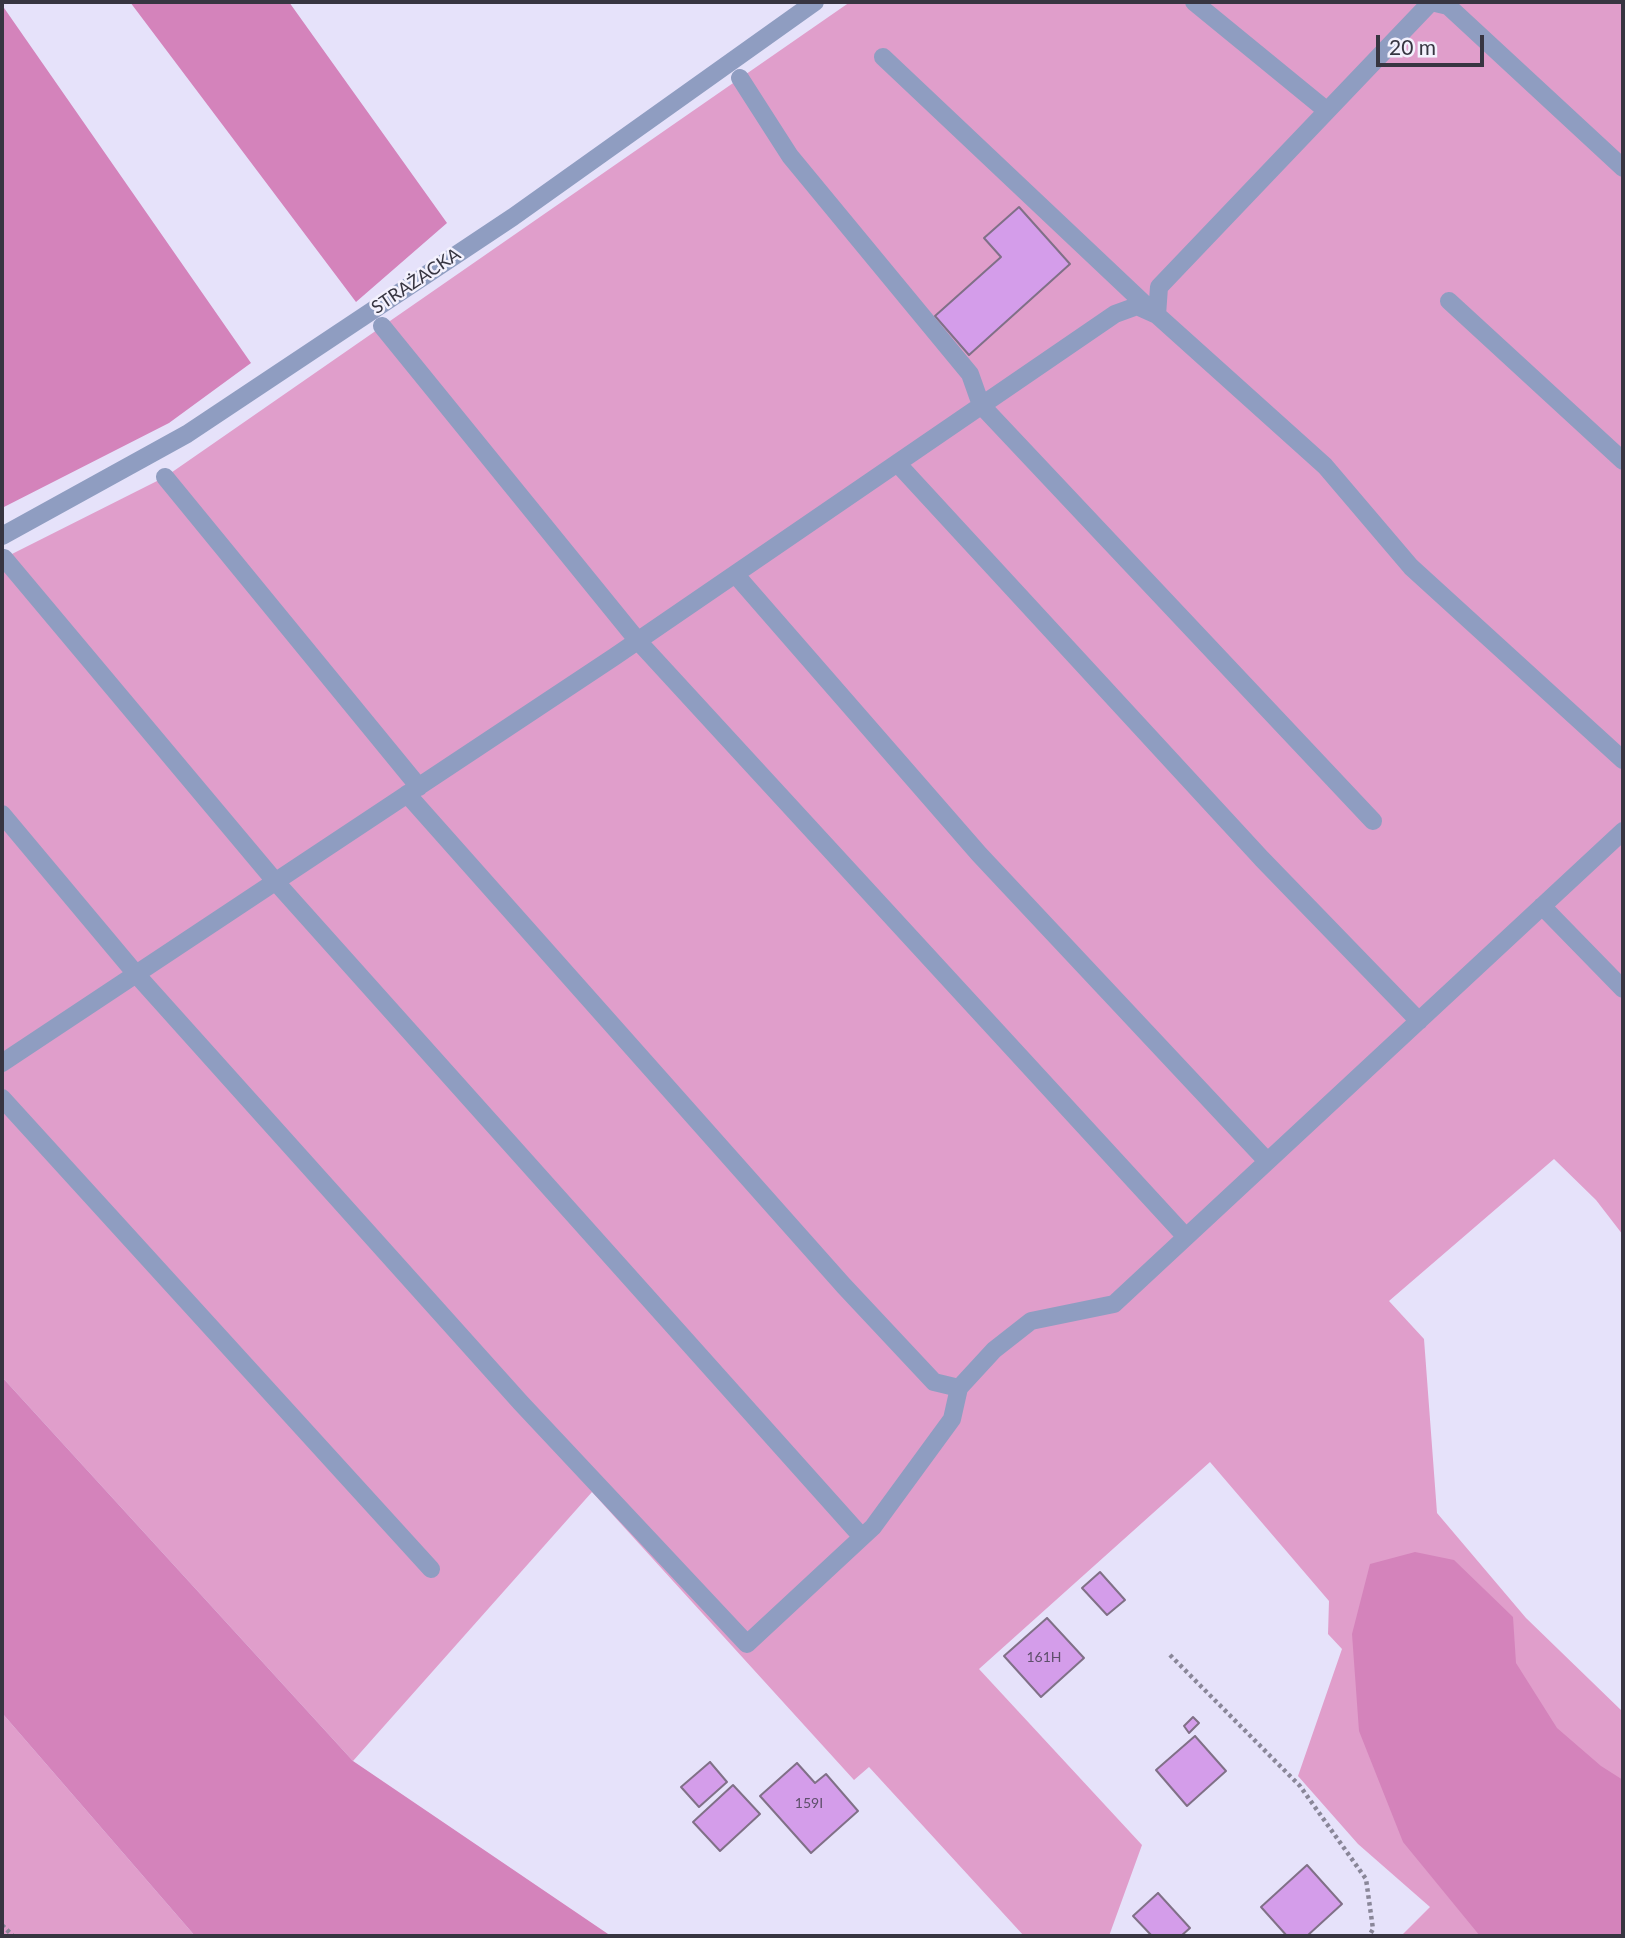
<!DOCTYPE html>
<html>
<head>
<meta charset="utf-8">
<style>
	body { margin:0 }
	#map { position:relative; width:1625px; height:1938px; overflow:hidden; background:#e6e2fa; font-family:Lato,sans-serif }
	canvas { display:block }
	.frame { position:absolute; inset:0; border:4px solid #373541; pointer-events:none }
	.scale { position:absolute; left:1376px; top:35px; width:108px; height:32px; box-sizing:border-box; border:4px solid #373541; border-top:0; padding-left:9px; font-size:21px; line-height:24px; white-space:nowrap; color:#373541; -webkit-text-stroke:5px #f3f1fd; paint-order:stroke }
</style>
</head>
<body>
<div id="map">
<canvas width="1625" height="1938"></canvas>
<div class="frame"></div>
<div class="scale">20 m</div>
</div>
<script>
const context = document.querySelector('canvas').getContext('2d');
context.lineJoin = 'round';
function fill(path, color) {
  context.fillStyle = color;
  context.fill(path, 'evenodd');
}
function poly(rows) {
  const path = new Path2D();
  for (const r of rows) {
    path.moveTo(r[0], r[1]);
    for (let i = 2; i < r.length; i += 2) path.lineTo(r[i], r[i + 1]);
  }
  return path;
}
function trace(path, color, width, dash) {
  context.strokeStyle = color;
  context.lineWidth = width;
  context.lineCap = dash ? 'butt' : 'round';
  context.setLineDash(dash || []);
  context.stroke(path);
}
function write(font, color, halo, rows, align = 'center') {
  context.font = font + ' Lato,sans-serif';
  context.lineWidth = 5;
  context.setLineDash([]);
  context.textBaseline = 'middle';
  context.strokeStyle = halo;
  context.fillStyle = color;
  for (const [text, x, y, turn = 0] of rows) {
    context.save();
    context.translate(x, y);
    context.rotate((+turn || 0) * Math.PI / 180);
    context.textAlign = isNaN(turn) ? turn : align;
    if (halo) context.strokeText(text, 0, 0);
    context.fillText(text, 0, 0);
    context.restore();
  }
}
fill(poly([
	[850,2,1623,2,1623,1235,1596,1200,1554,1159,1389,1301,1424,1339,1437,1513,1526,1618,1623,1712,1623,1936,1401,1936,1430,1907,1358,1844,1298,1776,1342,1649,1328,1634,1329,1601,1210,1462,979,1669,1142,1845,1109,1936,1024,1936,869,1767,854,1780,592,1492,353,1761,2,1377,2,559,165,477],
	[2,1713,195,1936,2,1936]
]), '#e09ecb');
fill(poly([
	[130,2,289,2,447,223,356,302],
	[2,5,251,363,169,423,2,508],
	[2,1377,353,1761,611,1936,195,1936,2,1713],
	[1415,1552,1454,1560,1513,1617,1516,1663,1557,1728,1601,1766,1623,1780,1623,1936,1480,1936,1403,1842,1359,1731,1352,1634,1370,1564]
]), '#d483bb');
const building = poly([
	[1019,207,1070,264,969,355,935,316,1001,257,984,238,1019,207],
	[1100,1572,1125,1600,1107,1615,1082,1588,1100,1572],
	[1047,1618,1084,1658,1041,1697,1004,1656,1047,1618],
	[1193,1717,1199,1723,1189,1733,1184,1726,1193,1717],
	[1195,1736,1226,1771,1187,1806,1156,1770,1195,1736],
	[710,1762,727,1782,699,1807,681,1787,710,1762],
	[797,1763,815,1783,826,1774,858,1811,811,1853,760,1796,797,1763],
	[733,1785,760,1814,720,1851,693,1822,733,1785],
	[1307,1865,1342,1904,1307,1936,1287,1936,1261,1907,1307,1865],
	[1158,1893,1190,1928,1181,1936,1152,1936,1133,1916,1158,1893]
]);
fill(building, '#d49dea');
trace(building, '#807087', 2);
trace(poly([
	[1170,1655,1300,1786,1366,1879,1373,1929,1369,1936],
	[2,1925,13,1936]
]), '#898698', 4.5, [3.5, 3.5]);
trace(poly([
	[1194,2,1326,110],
	[883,57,1152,311],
	[740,78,790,156,970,374,981,405,1373,821],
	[1449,301,1623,461],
	[1157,315,1159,287,1431,2,1448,6,1623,168],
	[382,326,638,641,1186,1237],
	[897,463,1262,859,1419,1021],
	[165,477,419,787],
	[2,536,187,434,513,217,815,2],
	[4,558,275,881,862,1537],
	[735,574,979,854,1267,1161],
	[407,794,844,1286,934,1382,959,1388],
	[2,814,136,974,521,1403,747,1644,873,1527,952,1419,959,1388,994,1350,1031,1321,1114,1304,1623,831],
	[1542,906,1623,989],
	[2,1063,614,657,1115,314,1137,306,1157,315,1325,466,1411,567,1623,760],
	[2,1098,431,1569]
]), '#8f9dc1', 18);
write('14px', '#5e4f6b', null, [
	["161H",1044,1657],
	["159I",809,1803]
]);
write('18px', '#373541', '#f3f1fd', [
	["STRAŻACKA",416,281,-34]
]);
</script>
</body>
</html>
